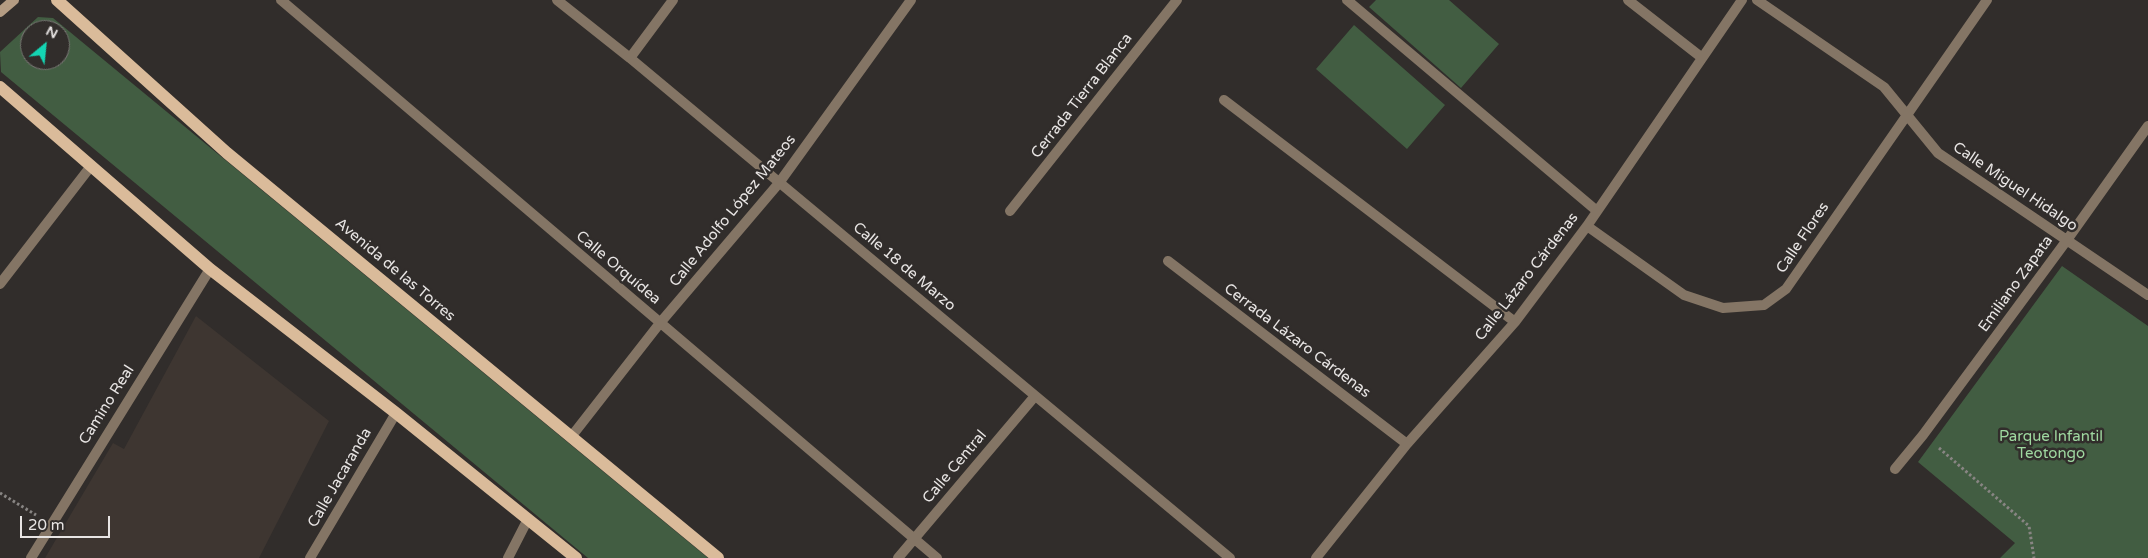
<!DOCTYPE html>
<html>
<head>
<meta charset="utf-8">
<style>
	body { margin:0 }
	#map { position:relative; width:2148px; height:558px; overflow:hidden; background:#312d2b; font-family:"Varela Round",sans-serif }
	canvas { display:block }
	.north { position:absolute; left:20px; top:20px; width:50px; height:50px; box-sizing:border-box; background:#312d2b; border:1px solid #7a7775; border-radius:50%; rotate:28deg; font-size:14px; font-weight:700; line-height:20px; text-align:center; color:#e8e5e4 }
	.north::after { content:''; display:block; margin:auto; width:18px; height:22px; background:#14d5b3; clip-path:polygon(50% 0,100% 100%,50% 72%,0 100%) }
	.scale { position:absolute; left:20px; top:516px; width:90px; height:22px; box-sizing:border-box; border:2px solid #e8e5e4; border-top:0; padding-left:6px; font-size:15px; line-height:18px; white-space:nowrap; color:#e8e5e4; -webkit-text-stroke:4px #312d2b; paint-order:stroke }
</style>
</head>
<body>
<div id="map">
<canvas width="2148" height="558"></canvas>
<div class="north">N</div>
<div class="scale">20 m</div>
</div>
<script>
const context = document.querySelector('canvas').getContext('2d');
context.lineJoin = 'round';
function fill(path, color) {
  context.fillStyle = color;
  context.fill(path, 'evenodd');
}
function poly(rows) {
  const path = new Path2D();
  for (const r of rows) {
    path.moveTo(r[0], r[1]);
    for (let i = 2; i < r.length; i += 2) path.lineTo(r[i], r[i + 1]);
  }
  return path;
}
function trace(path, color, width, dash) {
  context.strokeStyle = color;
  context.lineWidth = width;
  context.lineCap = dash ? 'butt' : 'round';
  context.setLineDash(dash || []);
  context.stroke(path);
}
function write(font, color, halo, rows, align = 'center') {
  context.font = font + ' "Varela Round",sans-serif';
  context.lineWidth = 5;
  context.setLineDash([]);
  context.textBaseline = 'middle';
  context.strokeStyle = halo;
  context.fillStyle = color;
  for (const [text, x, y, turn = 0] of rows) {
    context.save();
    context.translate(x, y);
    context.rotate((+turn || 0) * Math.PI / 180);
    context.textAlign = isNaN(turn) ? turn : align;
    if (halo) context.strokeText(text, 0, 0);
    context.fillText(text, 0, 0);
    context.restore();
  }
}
fill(poly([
	[196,316,329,421,259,558,45,558,113,443,124,449]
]), '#3e3631');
fill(poly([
	[1376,0,1449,0,1499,44,1461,88,1369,7],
	[38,17,53,18,708,558,588,558,1,72,0,52],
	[30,30,60,30,60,60,30,60],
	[1354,25,1445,105,1407,149,1316,69],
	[2062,266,2148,326,2148,558,2000,558,2015,543,1918,462]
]), '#425d42');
trace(poly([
	[1939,448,2029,526,2034,558],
	[0,493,36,515]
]), '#888583', 3, [2.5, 2.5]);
trace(poly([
	[281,0,937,558],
	[557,0,630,58,1230,558],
	[1347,0,1597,211],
	[1628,0,1701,57],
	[1757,0,1884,87,1938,153,2148,295],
	[630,58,673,0],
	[1224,100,1515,322],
	[1010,211,1177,0],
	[1587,226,1684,295,1723,308,1764,305,1786,289,1987,0],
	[1168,261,1407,444],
	[0,284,91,166],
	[571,437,660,323,779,183,911,0],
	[1895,469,1923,435,2067,240,2148,126],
	[31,558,210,269],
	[310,558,396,413],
	[508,558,528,519],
	[898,558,1035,396],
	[1316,558,1407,444,1515,322,1587,226,1742,0]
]), '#847565', 10);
trace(poly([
	[0,12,14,0]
]), '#b49c83', 10);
trace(poly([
	[57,0,227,153,718,558],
	[0,87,210,269,396,413,576,558]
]), '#dabb9a', 12);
write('15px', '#e8e5e4', '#312d2b', [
	["Cerrada Tierra Blanca",1082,96,-52],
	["Calle Miguel Hidalgo",2015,187,34],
	["Calle Adolfo López Mateos",733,211,-51],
	["Calle Flores",1803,238,-56],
	["Calle 18 de Marzo",904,267,40],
	["Calle Orquídea",618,268,40],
	["Avenida de las Torres",395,270,40],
	["Calle Lázaro Cárdenas",1527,277,-52],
	["Emiliano Zapata",2016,284,-54],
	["Cerrada Lázaro Cárdenas",1297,341,37],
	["Camino Real",107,405,-58],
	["Calle Central",955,467,-50],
	["Calle Jacaranda",340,478,-60]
]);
write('15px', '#9fd8a0', '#312d2b', [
	["Parque Infantil",2051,437],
	["Teotongo",2051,454]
]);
</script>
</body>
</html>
